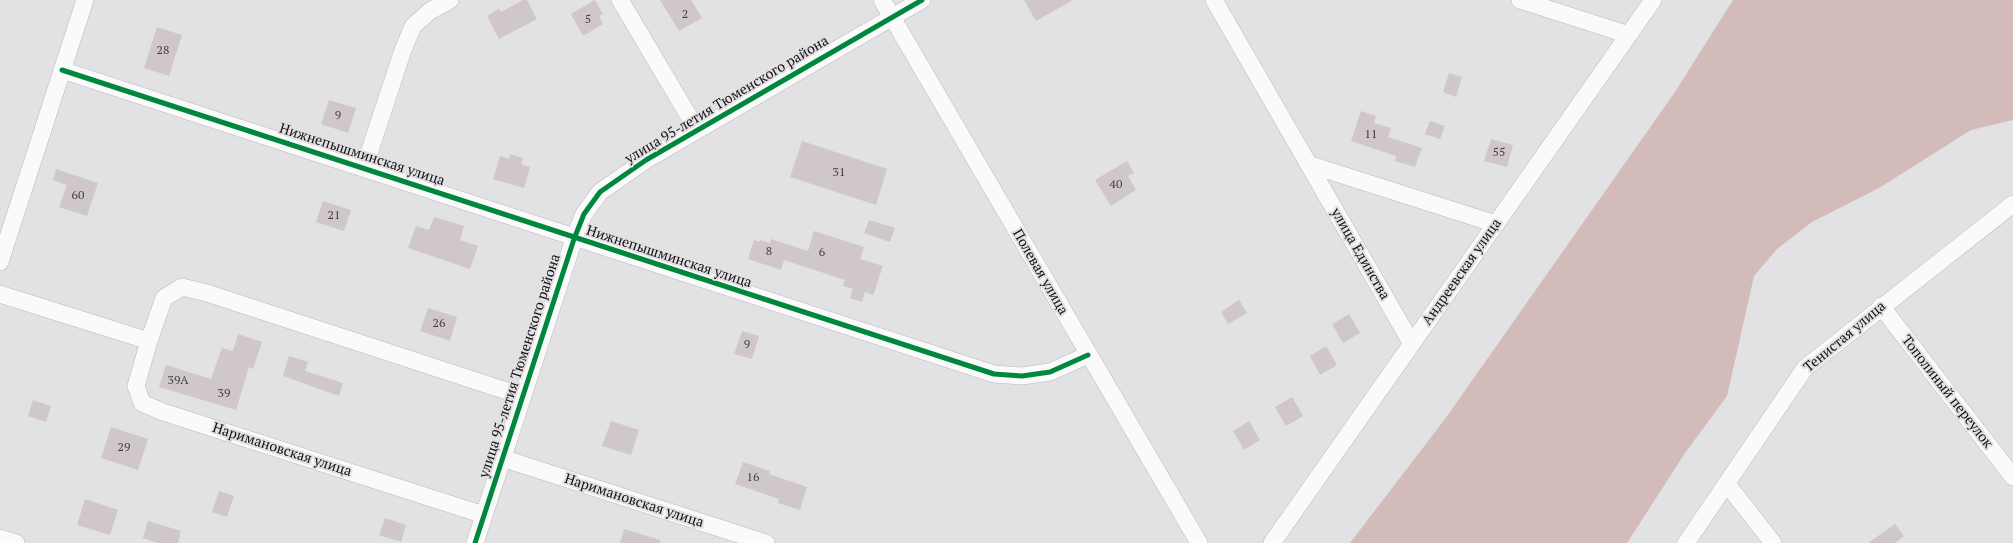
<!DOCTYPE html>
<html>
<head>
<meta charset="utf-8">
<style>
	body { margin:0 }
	canvas { display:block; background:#e2e1e3 }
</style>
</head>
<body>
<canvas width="2013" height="543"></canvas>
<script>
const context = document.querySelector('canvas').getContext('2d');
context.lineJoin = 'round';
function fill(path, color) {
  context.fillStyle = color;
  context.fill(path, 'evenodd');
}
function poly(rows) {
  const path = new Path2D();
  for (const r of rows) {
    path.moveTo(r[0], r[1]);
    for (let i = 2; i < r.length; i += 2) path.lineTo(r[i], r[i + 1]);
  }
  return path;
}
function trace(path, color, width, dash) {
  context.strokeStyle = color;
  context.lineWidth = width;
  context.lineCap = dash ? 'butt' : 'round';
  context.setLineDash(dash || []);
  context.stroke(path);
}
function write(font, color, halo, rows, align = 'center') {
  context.font = font + ' "PT Serif",serif';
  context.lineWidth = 4;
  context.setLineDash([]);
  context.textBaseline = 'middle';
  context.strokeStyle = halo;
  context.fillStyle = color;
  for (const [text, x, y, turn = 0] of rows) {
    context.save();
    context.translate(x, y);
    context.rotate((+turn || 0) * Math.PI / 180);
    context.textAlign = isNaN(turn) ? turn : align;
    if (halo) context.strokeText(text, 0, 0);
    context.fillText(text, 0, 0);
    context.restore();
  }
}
fill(poly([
	[1733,0,2013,0,2013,120,1971,130,1879,188,1812,222,1777,249,1754,276,1727,396,1685,453,1627,543,1350,543,1445,419,1675,92]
]), '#d2bbb9');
fill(poly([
	[523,0,527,0,537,19,499,39,487,16,499,9,501,12],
	[595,0,603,14,599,16,603,24,583,36,571,14],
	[660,0,691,0,702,18,679,31],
	[1024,0,1073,0,1036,21],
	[157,27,182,35,169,76,144,68],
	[1449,73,1462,77,1456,97,1443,92],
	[329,100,356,108,348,133,321,124],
	[1361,111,1376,116,1374,123,1391,128,1388,137,1422,148,1415,167,1395,161,1396,156,1351,141],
	[1430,121,1445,126,1440,139,1425,134],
	[1491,139,1513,145,1507,167,1484,161],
	[802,141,887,169,876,205,790,177],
	[510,154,523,158,521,164,530,167,524,188,493,179,500,156,509,159],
	[1127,161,1134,173,1128,176,1136,190,1111,206,1095,180],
	[56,169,98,183,87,216,59,207,67,185,53,180],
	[323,201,351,210,344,231,316,222],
	[434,217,464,226,460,240,478,246,470,269,408,248,416,226,429,230],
	[869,220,895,228,890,242,864,233],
	[814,231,864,247,860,259,883,266,873,295,865,292,862,302,850,298,853,289,843,286,845,280,784,260,781,270,748,259,754,240,759,242,760,240,770,243,771,239,808,251],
	[1239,300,1247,313,1228,324,1221,312],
	[428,308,457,317,450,341,420,331],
	[1349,314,1360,333,1343,343,1332,324],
	[742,331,759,336,752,359,734,354],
	[238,334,262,342,253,369,249,367,236,410,159,387,166,365,211,379,222,348,233,351],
	[1326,346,1337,365,1320,375,1310,356],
	[289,356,308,362,305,371,343,383,339,396,283,376],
	[1292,397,1303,416,1286,426,1275,407],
	[33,400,51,406,46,422,28,416],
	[611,421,639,430,631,455,602,446],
	[1249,421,1260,440,1244,450,1233,431],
	[111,427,148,439,138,470,101,458],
	[743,462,770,471,769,474,807,487,800,510,778,503,779,499,735,484],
	[219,491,234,496,227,517,212,512],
	[85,499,118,510,110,535,77,525],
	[385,518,406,525,401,542,379,535],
	[148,521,181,531,178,543,158,543,143,538],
	[1895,524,1904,536,1895,543,1868,543],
	[624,529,660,540,660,543,620,543]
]), '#cfc7cb');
const minor = poly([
	[620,0,697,130],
	[882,0,1199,543],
	[1214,0,1412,344],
	[1520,0,1629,35],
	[62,70,994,374,1022,376,1050,372,1088,355],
	[1308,164,1496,224],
	[364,168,403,50,413,26,430,11,450,0],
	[0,262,85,0],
	[0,294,149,341,164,298,182,287,207,293,522,396],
	[1881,306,2013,477],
	[149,341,136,386,142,403,163,412,484,515],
	[502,458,766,543],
	[1727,484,1773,543],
	[0,538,16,543],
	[475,543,574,239,584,214,600,192,646,160,922,0],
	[1272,543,1653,0],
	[1686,543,1805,368,2013,204]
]);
trace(minor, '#bab9bb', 18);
trace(minor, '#fbfafb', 17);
trace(poly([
	[62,70,994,374,1022,376,1050,372,1088,355],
	[475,543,574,239,584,214,600,192,646,160,922,0]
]), '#00873e', 5);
write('12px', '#413e40', null, [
	["2",685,15],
	["5",588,20],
	["28",163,51],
	["9",338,116],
	["11",1371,135],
	["55",1499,153],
	["31",839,173],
	["40",1116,185],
	["60",78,196],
	["21",334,216],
	["8",769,252],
	["6",822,253],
	["26",439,324],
	["9",747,345],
	["39А",178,381],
	["39",224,394],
	["29",124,448],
	["16",753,478]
]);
write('14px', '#100f11', '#e3e0e4', [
	["улица 95-летия Тюменского района",727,100,-31],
	["Нижнепышминская улица",362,155,18],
	["улица Единства",1360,254,60],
	["Нижнепышминская улица",669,257,18],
	["Полевая улица",1040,272,60],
	["Андреевская улица",1462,272,-55],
	["Тенистая улица",1845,337,-40],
	["улица 95-летия Тюменского района",520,366,-72],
	["Тополиный переулок",1947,392,52],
	["Наримановская улица",282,450,18],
	["Наримановская улица",634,501,18]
]);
</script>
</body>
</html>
